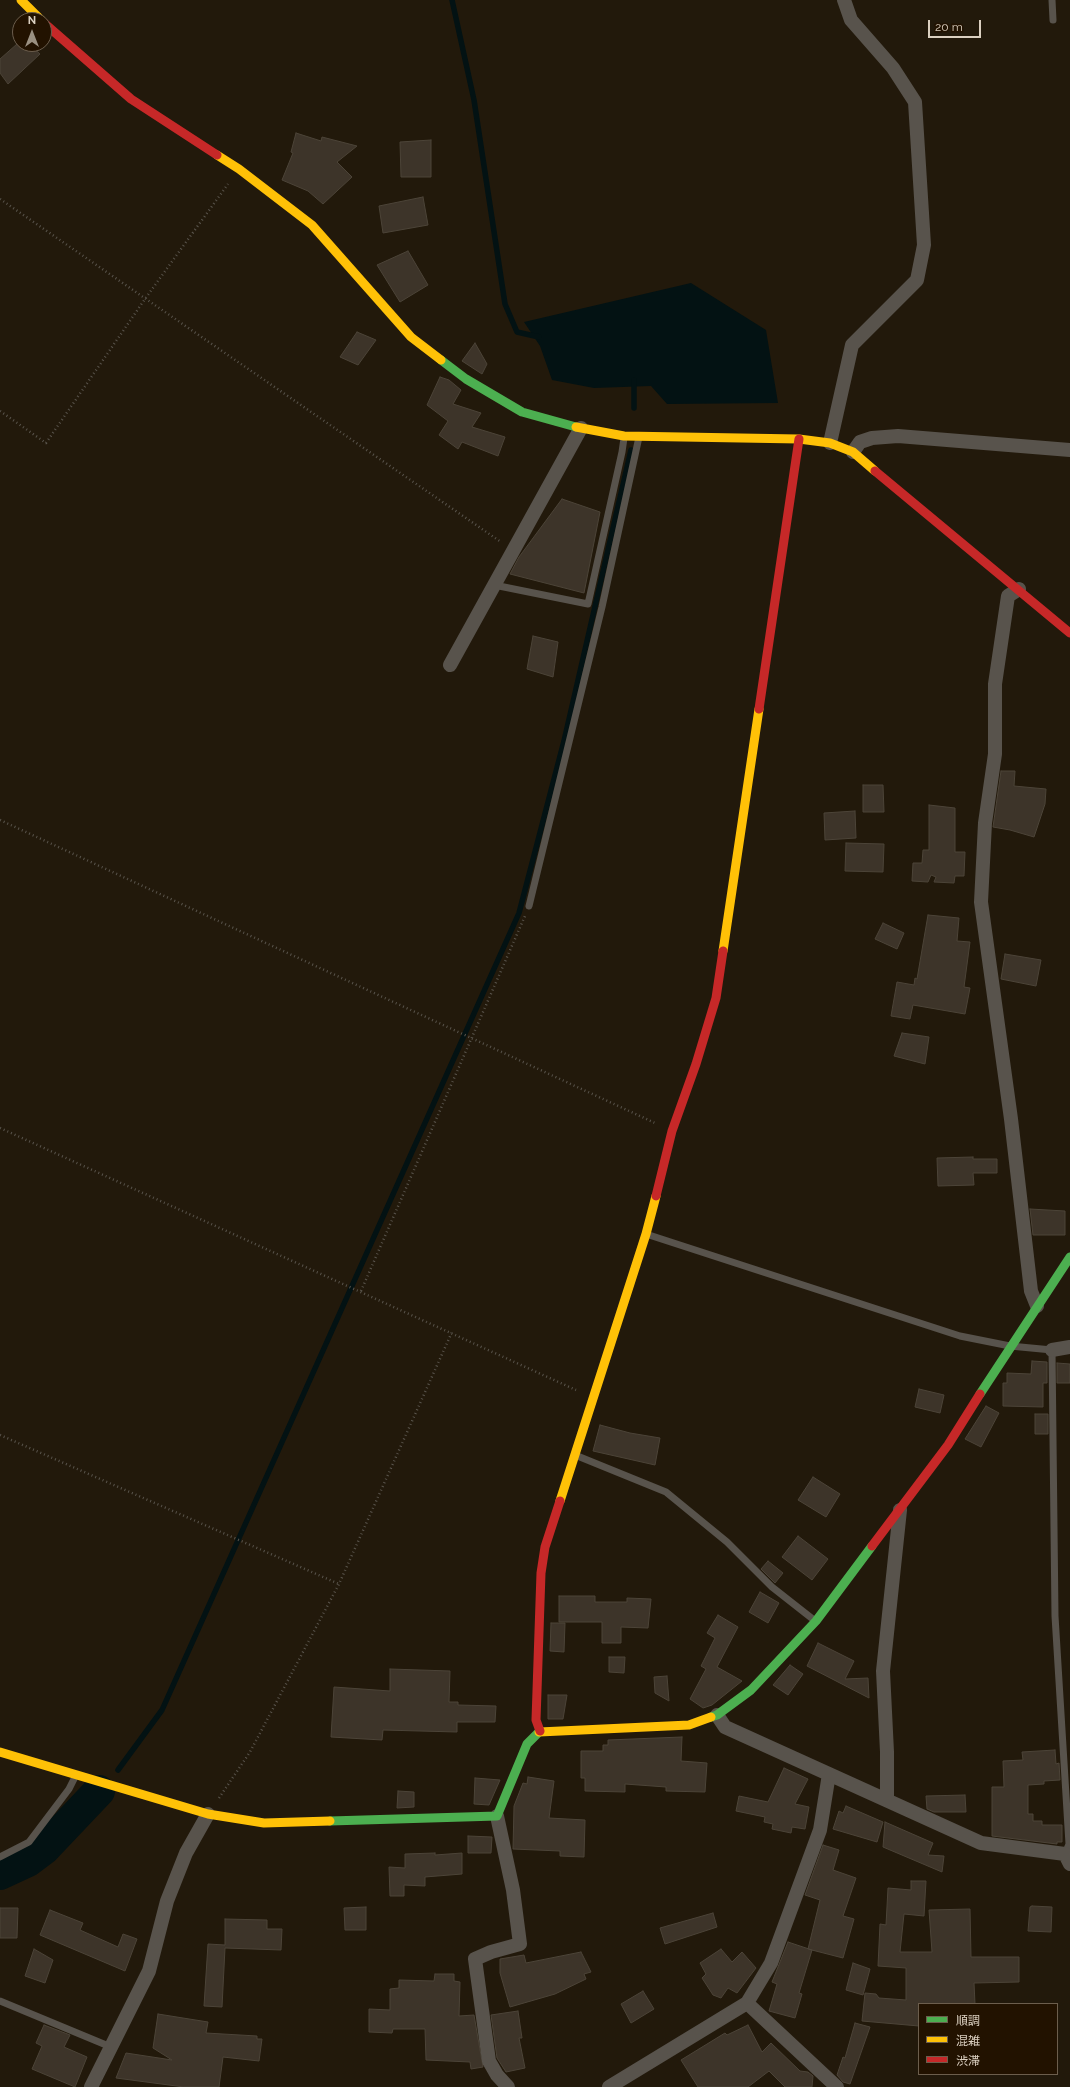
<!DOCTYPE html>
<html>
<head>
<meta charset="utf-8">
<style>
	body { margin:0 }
	#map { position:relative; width:1070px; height:2087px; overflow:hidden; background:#22190b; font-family:Raleway,"Noto Sans JP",sans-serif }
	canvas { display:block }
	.legend { position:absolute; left:918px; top:2003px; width:140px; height:72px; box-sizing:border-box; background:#221200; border:1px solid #6c5e4d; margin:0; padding:5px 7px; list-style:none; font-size:12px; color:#dbd0c1 }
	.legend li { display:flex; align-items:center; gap:8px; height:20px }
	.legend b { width:20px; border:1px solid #6c5e4d }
	.north { position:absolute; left:12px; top:12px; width:40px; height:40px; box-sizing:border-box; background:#221200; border:1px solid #6c5e4d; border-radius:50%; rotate:0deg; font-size:11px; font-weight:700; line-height:16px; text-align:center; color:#dbd0c1 }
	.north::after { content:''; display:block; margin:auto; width:14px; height:18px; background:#9a9081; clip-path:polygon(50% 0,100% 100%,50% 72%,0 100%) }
	.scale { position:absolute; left:928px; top:20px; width:53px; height:18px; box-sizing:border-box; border:2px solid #dbd0c1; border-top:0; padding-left:5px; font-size:12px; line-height:14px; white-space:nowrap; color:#dbd0c1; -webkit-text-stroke:3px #221200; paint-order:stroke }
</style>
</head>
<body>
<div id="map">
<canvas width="1070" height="2087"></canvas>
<ul class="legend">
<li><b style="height:5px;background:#4caf50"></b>順調</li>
<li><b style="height:5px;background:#ffc107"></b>混雑</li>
<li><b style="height:5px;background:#c62828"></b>渋滞</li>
</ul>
<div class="north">N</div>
<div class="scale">20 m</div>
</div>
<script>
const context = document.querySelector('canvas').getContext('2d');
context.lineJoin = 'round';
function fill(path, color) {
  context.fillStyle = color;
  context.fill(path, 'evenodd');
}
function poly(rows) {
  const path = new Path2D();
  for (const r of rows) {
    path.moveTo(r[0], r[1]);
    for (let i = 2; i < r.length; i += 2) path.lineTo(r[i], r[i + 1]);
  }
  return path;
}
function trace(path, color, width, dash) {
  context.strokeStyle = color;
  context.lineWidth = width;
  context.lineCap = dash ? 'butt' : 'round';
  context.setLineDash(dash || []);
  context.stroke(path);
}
fill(poly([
	[691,283,766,330,778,403,667,404,651,386,594,388,552,380,540,346,524,322]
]), '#031213');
trace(poly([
	[452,0,474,100,505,304,517,332,539,337],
	[634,380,634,408],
	[118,1770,162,1710,519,913,564,741,631,450]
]), '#031213', 5.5);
trace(poly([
	[0,1874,28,1861,44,1849,99,1791]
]), '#031213', 32);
const building = poly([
	[17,44,29,44,40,54,8,84,0,73,0,59,17,44],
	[296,133,321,141,322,137,357,146,337,162,352,177,323,204,308,191,282,180,293,153,291,152,296,133],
	[431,140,431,177,401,177,400,142,431,140],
	[423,197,428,225,383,233,379,206,423,197],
	[408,251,428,285,400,302,377,265,408,251],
	[357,332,376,340,358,365,340,357,357,332],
	[475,343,487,364,482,374,462,361,475,343],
	[440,377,449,380,461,390,453,404,481,413,472,427,505,437,498,456,462,442,458,449,439,435,448,421,427,405,440,377],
	[562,499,600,512,584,593,510,574,519,557,562,499],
	[533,636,558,642,553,677,527,669,533,636],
	[1001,771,1015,771,1014,786,1046,789,1045,804,1034,837,1010,830,993,827,1001,771],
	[863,785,883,785,884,812,863,812,863,785],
	[929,805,955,808,955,852,965,852,964,876,955,876,954,883,934,882,936,877,931,875,928,882,912,881,913,863,922,863,923,850,929,850,929,805],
	[855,811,856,838,825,840,824,813,855,811],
	[846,843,884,844,883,872,845,871,846,843],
	[928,915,959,918,957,941,970,942,964,987,970,988,965,1014,913,1005,910,1019,891,1016,897,982,914,985,915,978,917,979,928,915],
	[883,923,904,933,897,949,875,939,883,923],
	[1005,954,1041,960,1036,986,1001,979,1005,954],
	[902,1033,929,1037,925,1064,894,1056,902,1033],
	[973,1157,973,1159,997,1159,997,1173,973,1173,974,1185,938,1186,937,1158,973,1157],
	[1030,1209,1065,1211,1065,1235,1033,1235,1030,1209],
	[1032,1361,1047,1362,1047,1383,1043,1383,1043,1407,1003,1406,1003,1383,1007,1383,1007,1373,1031,1374,1032,1361],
	[1057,1363,1070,1364,1070,1383,1057,1383,1057,1363],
	[919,1389,944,1395,940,1413,915,1407,919,1389],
	[986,1406,999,1413,981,1447,965,1439,986,1406],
	[1035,1414,1048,1414,1048,1434,1035,1434,1035,1414],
	[600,1425,630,1433,660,1438,655,1465,593,1451,600,1425],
	[813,1477,840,1494,826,1517,798,1500,813,1477],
	[798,1536,828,1559,812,1580,782,1557,798,1536],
	[768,1561,783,1573,775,1583,761,1569,768,1561],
	[760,1592,779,1603,768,1623,749,1612,760,1592],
	[559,1596,595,1596,595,1602,627,1602,627,1598,651,1599,648,1628,621,1627,621,1643,602,1643,602,1622,559,1622,559,1596],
	[718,1615,738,1627,717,1667,742,1681,712,1705,703,1708,690,1699,706,1669,701,1666,715,1638,707,1633,718,1615],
	[551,1623,565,1623,564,1652,550,1651,551,1623],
	[818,1643,854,1661,845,1679,868,1678,869,1698,807,1666,818,1643],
	[609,1657,625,1657,624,1673,609,1672,609,1657],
	[790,1665,803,1674,788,1695,773,1685,790,1665],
	[390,1669,450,1671,449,1702,458,1702,458,1705,496,1706,495,1722,457,1722,457,1732,383,1730,382,1740,331,1737,334,1687,390,1691,390,1669],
	[667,1676,669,1701,655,1693,654,1677,667,1676],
	[548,1695,567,1695,563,1719,548,1719,548,1695],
	[682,1737,681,1761,707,1763,705,1792,666,1791,666,1787,625,1784,625,1792,585,1791,585,1778,581,1778,581,1751,603,1751,603,1745,608,1745,608,1740,682,1737],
	[1055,1750,1056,1764,1059,1763,1060,1780,1044,1781,1044,1784,1028,1785,1028,1814,1033,1814,1033,1821,1042,1821,1042,1825,1062,1825,1062,1842,1057,1842,1057,1844,992,1836,992,1787,1004,1787,1003,1761,1023,1760,1022,1752,1055,1750],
	[784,1768,808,1779,795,1804,809,1807,805,1829,792,1827,791,1833,772,1829,773,1824,764,1822,765,1817,736,1811,739,1796,768,1802,784,1768],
	[528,1777,554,1781,549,1818,585,1820,584,1857,560,1856,560,1851,513,1849,514,1806,523,1783,527,1784,528,1777],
	[475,1778,500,1780,489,1805,474,1804,475,1778],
	[398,1791,414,1792,414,1807,397,1808,398,1791],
	[965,1795,966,1812,934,1812,927,1809,926,1796,965,1795],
	[846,1806,883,1822,877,1842,833,1829,839,1811,843,1813,846,1806],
	[885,1822,933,1843,928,1855,944,1856,942,1872,883,1847,885,1822],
	[468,1836,492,1837,491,1853,468,1853,468,1836],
	[823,1845,839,1850,833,1870,856,1878,843,1916,854,1919,843,1958,808,1949,820,1900,805,1895,823,1845],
	[435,1853,435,1855,462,1853,462,1874,425,1877,425,1886,404,1885,404,1896,390,1896,389,1867,405,1868,405,1854,435,1853],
	[911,1881,926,1881,924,1916,904,1914,900,1952,932,1952,929,1910,970,1909,971,1957,1019,1957,1019,1982,974,1983,975,2004,919,2004,919,2026,862,2021,865,1993,876,1994,879,1998,906,2000,906,1968,878,1966,880,1924,886,1925,888,1888,911,1890,911,1881],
	[1032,1906,1052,1907,1051,1932,1028,1931,1030,1907,1032,1906],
	[366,1907,366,1930,345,1930,344,1908,366,1907],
	[0,1908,18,1908,17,1938,0,1938,0,1908],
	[50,1910,83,1923,80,1930,118,1947,123,1934,137,1939,125,1971,40,1935,50,1910],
	[713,1913,717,1927,665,1944,660,1928,713,1913],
	[225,1919,267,1920,267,1929,282,1929,281,1950,225,1948,222,2007,204,2006,208,1944,225,1945,225,1919],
	[788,1942,812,1950,799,1993,802,1994,795,2018,769,2011,777,1984,772,1982,788,1942],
	[34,1949,53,1960,45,1983,25,1976,34,1949],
	[721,1949,732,1962,742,1952,756,1968,737,1993,728,1988,721,1998,713,1995,702,1978,706,1974,700,1963,721,1949],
	[581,1952,591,1972,584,1974,586,1979,555,1994,510,2007,500,1973,500,1959,524,1955,526,1963,581,1952],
	[853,1963,870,1969,863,1995,846,1990,853,1963],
	[435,1974,454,1974,454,1981,460,1982,459,2016,474,2015,483,2067,471,2069,470,2062,426,2060,425,2029,393,2029,392,2033,369,2032,369,2009,390,2010,390,1989,399,1988,399,1980,434,1981,435,1974],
	[643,1991,654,2009,631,2023,621,2004,643,1991],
	[518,2011,522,2038,519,2038,525,2068,506,2072,497,2058,491,2015,518,2011],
	[158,2014,208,2022,206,2033,257,2036,257,2039,262,2039,259,2061,223,2057,219,2087,184,2087,116,2078,126,2053,172,2060,153,2048,158,2014],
	[855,2023,870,2027,850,2084,843,2082,837,2075,843,2057,845,2058,855,2023],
	[44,2025,70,2035,64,2047,87,2057,75,2087,32,2069,42,2046,36,2043,44,2025],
	[748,2025,762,2052,771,2043,800,2071,808,2072,813,2076,812,2087,785,2087,769,2071,748,2087,698,2087,681,2060,725,2033,727,2035,748,2025]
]);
fill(building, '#3d3429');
trace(building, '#4c4438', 1);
trace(poly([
	[0,199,501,542],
	[0,411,46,443,145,299,228,184],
	[0,820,655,1123],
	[0,1128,576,1390],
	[361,1291,525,916],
	[0,1435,339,1584],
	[219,1798,250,1752,339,1584,452,1332]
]), '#59544c', 2.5, [1, 3]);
trace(poly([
	[1052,0,1053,20],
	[494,585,588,604,622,452,624,438],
	[529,906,602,607,639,437],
	[646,1234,960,1336,1010,1346,1052,1350,1055,1616,1069,1844,1065,1854],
	[575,1455,666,1492,727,1542,772,1587,814,1620],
	[0,1857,29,1842,69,1789,76,1775],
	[0,2001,111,2047]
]), '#58534c', 7);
trace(poly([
	[830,443,852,345,917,280,924,245,915,102,893,68,851,20,844,0],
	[853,452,860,442,872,438,898,436,1070,450],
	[1019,589,1008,596,995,684,995,754,985,823,981,902,1011,1119,1031,1291,1037,1306],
	[450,665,581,428],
	[1052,1350,1070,1347],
	[717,1715,725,1727,981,1843,1065,1854,1070,1864],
	[887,1800,887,1752,883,1671,900,1510],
	[497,1816,513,1890,520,1944,491,1952,475,1959,489,2061,497,2075,508,2087],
	[747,2003,837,2087],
	[91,2087,149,1971,167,1901,186,1853,208,1814],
	[609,2087,747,2003,771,1963,820,1830,829,1774]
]), '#58534c', 14);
trace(poly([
	[441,360,466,379,522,412,576,427],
	[980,1394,1070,1257],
	[711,1717,717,1715,751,1690,816,1621,872,1546],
	[330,1821,497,1816,527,1744,539,1732]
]), '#4caf50', 9);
trace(poly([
	[21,0,41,20],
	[217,155,239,169,312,225,411,337,441,360],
	[576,427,624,436,799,439,830,443,853,452,875,471],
	[723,951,759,709],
	[560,1501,646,1234,656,1196],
	[539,1732,689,1725,711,1717],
	[0,1752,208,1814,264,1823,330,1821]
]), '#ffc107', 9);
trace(poly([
	[44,23,131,99,217,155],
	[875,471,1070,633],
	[759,709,799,439],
	[656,1196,672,1131,696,1064,716,998,723,951],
	[872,1546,948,1445,980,1394],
	[540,1731,536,1720,541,1573,545,1547,560,1501]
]), '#c62828', 9);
</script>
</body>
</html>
